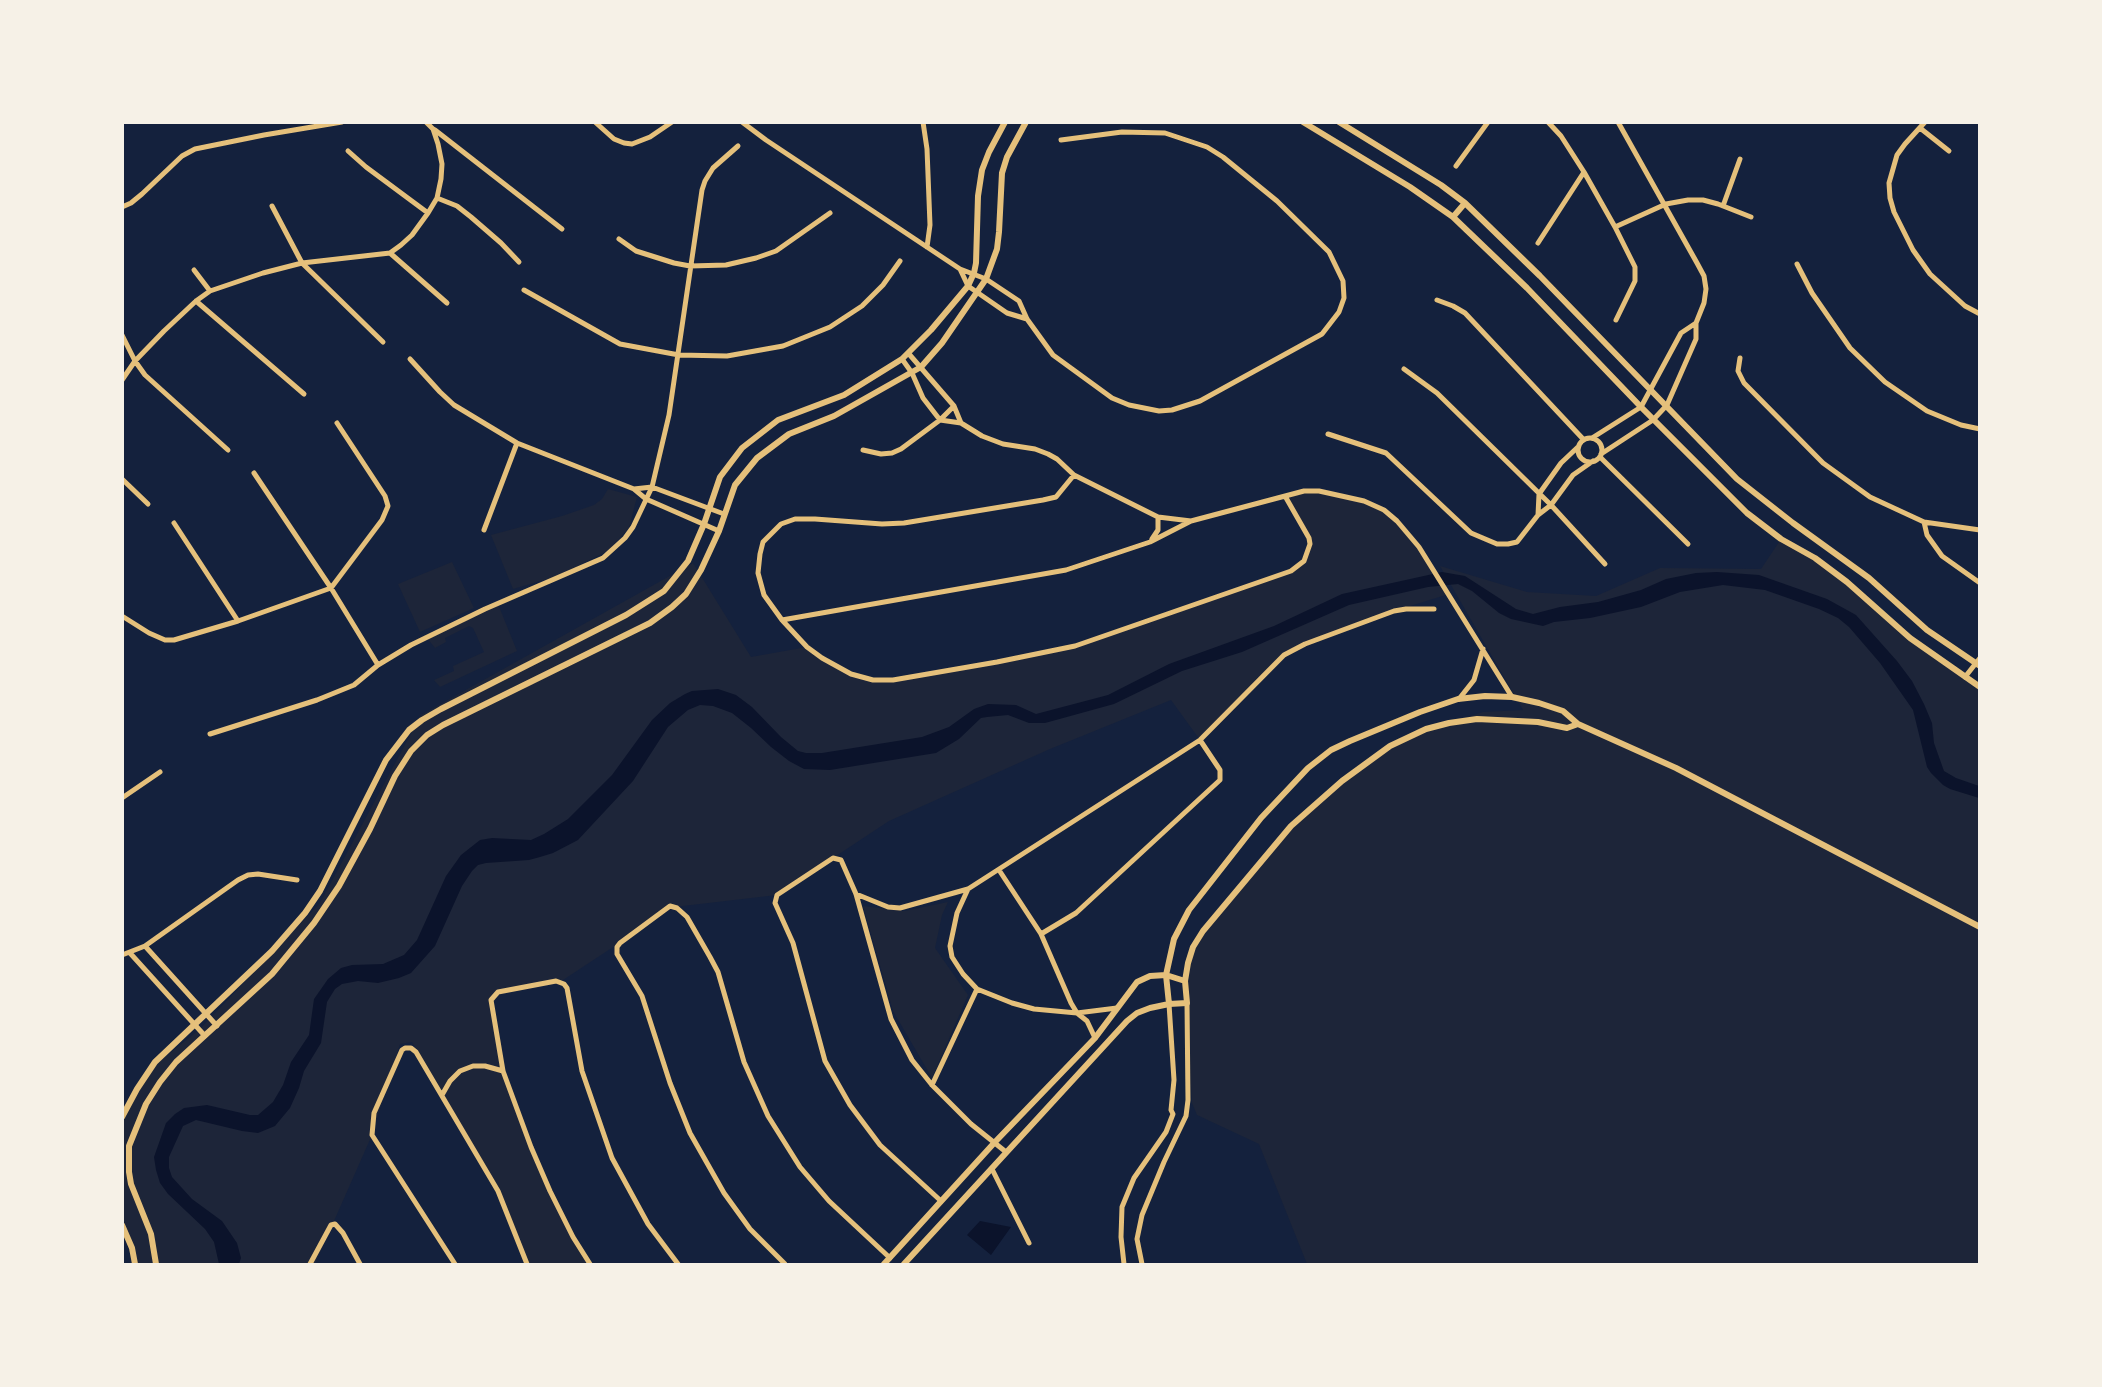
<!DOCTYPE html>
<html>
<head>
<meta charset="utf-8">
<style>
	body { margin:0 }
	#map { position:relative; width:2102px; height:1387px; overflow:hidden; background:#14213d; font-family:Commissioner,sans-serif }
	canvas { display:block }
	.frame { position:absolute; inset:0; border:124px solid #f6f1e7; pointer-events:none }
</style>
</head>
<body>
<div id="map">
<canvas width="2102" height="1387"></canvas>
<div class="frame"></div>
</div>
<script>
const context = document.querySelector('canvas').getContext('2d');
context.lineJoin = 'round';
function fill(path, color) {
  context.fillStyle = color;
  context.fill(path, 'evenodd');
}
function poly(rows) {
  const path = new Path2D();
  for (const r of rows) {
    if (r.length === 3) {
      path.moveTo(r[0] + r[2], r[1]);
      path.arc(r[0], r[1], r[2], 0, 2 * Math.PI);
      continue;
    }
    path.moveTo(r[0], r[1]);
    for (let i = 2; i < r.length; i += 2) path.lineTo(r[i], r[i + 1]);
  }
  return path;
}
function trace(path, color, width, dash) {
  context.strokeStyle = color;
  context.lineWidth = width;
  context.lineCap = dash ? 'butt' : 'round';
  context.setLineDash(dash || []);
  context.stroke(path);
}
fill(poly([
	[608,489,637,497,629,528,608,551,555,577,513,589,491,535,562,516,594,505,602,499],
	[1319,491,1364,501,1397,521,1449,594,1394,611,1305,644,1284,655,1200,740,1171,700,1050,749,889,821,777,895,674,907,560,982,498,992,492,1008,503,1071,550,1191,590,1264,528,1264,498,1191,412,1042,400,1044,372,1135,315,1264,134,1264,123,1224,123,1118,147,1071,199,1030,320,903,421,715,693,563,751,657,807,647,835,666,873,680,893,680,1075,646,1291,571,1304,561,1309,538,1285,496],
	[1781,539,1815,558,1924,648,1979,687,1979,1264,1307,1264,1259,1144,1197,1115,1192,1103,1185,981,1193,947,1291,826,1349,775,1418,733,1483,712,1523,710,1440,566,1527,592,1596,596,1660,568,1761,569],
	[452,562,474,608,420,632,398,584],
	[498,604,517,651,440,687,434,680,454,671,453,666,484,652,473,628,469,626,445,638,446,642,435,648,427,638],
	[948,902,942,915,935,948,968,995,932,1078,893,1011,863,906,904,911]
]), '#1d2539');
fill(poly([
	[1442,572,1465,576,1516,609,1533,614,1560,607,1598,602,1641,590,1666,579,1696,573,1717,572,1759,575,1827,599,1856,615,1897,661,1912,681,1924,704,1932,723,1934,743,1944,771,1956,778,1979,786,1979,798,1950,789,1943,785,1931,773,1927,767,1913,710,1880,663,1849,627,1838,618,1819,609,1765,590,1723,585,1680,592,1641,607,1590,618,1554,622,1543,626,1511,619,1499,613,1472,591,1458,584,1428,587,1349,605,1242,652,1182,671,1114,704,1045,723,1029,723,1008,715,987,717,981,718,959,739,936,753,830,770,804,769,789,761,771,747,751,728,732,713,713,706,700,705,688,710,668,727,633,781,578,840,553,853,540,857,529,860,486,863,478,865,472,871,462,886,435,946,411,973,399,978,378,983,358,981,342,984,335,989,327,1002,321,1043,304,1071,299,1088,290,1108,275,1126,258,1133,242,1131,196,1120,183,1126,169,1157,169,1168,172,1177,192,1199,222,1221,237,1243,241,1258,239,1264,219,1264,214,1242,205,1229,168,1194,160,1183,156,1170,154,1157,166,1123,175,1114,184,1108,207,1105,250,1115,258,1115,273,1102,283,1085,291,1062,309,1035,314,999,328,979,341,968,352,965,383,964,404,955,417,940,446,876,461,855,480,840,492,838,531,840,544,834,568,819,612,775,652,720,670,703,685,694,692,691,718,689,736,695,752,707,781,737,798,751,806,753,822,753,922,737,949,727,974,709,988,704,1016,705,1036,714,1108,695,1169,664,1274,626,1342,594],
	[980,1221,1011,1227,991,1255,967,1235]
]), '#0b132b');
trace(poly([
	[595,122,614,139,624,143,632,144,650,137,672,122],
	[742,122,766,140,960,269,986,279,1019,301,1027,319,1053,355,1112,398,1129,405,1159,411,1172,410,1200,401,1322,334,1339,312,1344,298,1343,281,1329,252,1277,201,1223,157,1207,147,1165,133,1122,132,1061,140],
	[923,122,927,149,930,225,927,247],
	[1548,122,1561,136,1584,172,1615,227,1635,267,1635,281,1616,320],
	[1925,122,1905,144,1897,155,1889,183,1890,198,1894,212,1913,250,1930,274,1965,306,1980,314],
	[1920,128,1949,151],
	[435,130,562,229],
	[348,151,366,167,428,213],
	[1456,166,1488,122],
	[437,198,457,206,471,217,501,243,519,262],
	[272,206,302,263,383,342],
	[1723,206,1740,159],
	[122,207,131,203,142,194,182,156,195,149,264,135,342,122],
	[1615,227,1666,204,1688,200,1703,200,1718,204,1751,217],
	[619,239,636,251,674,263,690,266,726,265,756,258,776,251,830,213],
	[1538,243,1584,172],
	[390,253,447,303],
	[1797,264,1812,293,1850,348,1885,382,1927,411,1961,425,1980,429],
	[960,269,968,286,1007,313,1027,319],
	[194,270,210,291],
	[524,290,620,344,679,355,727,356,783,346,830,327,862,306,883,285,900,261],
	[1437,300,1453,306,1465,313,1584,440],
	[196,301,304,394],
	[122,335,135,361,145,375,228,450],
	[909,354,954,406,961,423],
	[1740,358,1738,371,1744,383,1823,463,1870,497,1924,522,1980,530],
	[410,359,440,392,454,405,517,443,634,489,646,499,719,531],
	[902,359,912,373,923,398,940,420,961,423,982,436,1003,444,1035,449,1048,454,1057,459,1074,475,1158,517,1191,521],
	[1404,369,1437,393,1551,505,1605,564],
	[122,380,135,361,164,331,196,301,210,291,263,273,302,263,390,253,401,245,412,235,428,213,437,198,441,179,442,164,438,144,433,129,426,122],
	[1328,434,1386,453,1471,533,1497,544,1508,544,1517,542,1538,515,1551,505,1573,475,1593,461],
	[1592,438,1641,407,1681,333,1696,323],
	[1590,450,12],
	[863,450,881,454,892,453,901,449,940,420,954,406],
	[1601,454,1653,420,1667,405,1696,339,1696,323,1704,303,1706,289,1704,276,1697,263,1618,122],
	[1600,457,1688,544],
	[254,473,331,588,378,665],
	[1074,475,1056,497,1043,500,904,523,882,524,815,519,795,519,781,524,763,542,760,554,758,573,764,595,782,620,807,647,822,658,851,674,873,680,893,680,997,662,1075,646,1291,571,1304,561,1310,544,1309,538,1285,496],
	[122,479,148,504],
	[634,489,652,487,724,514],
	[1538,515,1539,494,1561,463,1579,446],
	[1924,522,1927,535,1942,556,1980,583],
	[174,523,238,621],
	[484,530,517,443],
	[1152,539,1158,530,1158,517],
	[122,616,149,633,165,640,174,640,238,621,331,588,382,520,388,506,385,496,337,423],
	[782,620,1066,570,1150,542,1191,521,1304,491,1319,491,1364,501,1384,510,1397,521,1419,547,1512,697],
	[1965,677,1980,658],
	[1459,699,1474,680,1483,649],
	[210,734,317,700,354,685,378,665,411,645,485,609,603,558,625,538,633,527,652,487,669,415,702,190,705,181,713,168,738,146],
	[122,798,160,772],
	[999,870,1041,934,1071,1003,1077,1013,1087,1021,1095,1038],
	[968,889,957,913,950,946,952,957,963,974,977,989,1012,1003,1034,1009,1077,1013,1117,1008],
	[856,894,888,907,900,908,968,889,1200,740,1284,655,1305,644,1394,611,1406,609,1434,609],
	[1041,934,1076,913,1220,780,1220,770,1200,740],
	[145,946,217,1026],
	[130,953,205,1036],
	[122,955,145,946,238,880,248,875,258,874,297,880],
	[932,1085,977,989],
	[442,1095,450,1081,460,1071,473,1066,485,1066,503,1071],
	[992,1169,1029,1243],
	[941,1201,880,1145,850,1105,825,1061,793,943,775,903,777,895,833,858,841,860,856,894,891,1019,912,1060,932,1085,971,1124,1006,1152],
	[310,1264,331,1225,335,1224,343,1233,360,1264],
	[455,1264,372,1135,374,1113,402,1050,405,1048,411,1048,416,1052,498,1191,527,1264],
	[590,1264,573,1237,550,1191,531,1147,503,1071,491,1000,498,992,556,981,564,984,567,988,582,1071,612,1158,648,1224,678,1264],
	[785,1264,750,1229,724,1193,690,1133,670,1083,642,996,617,954,617,947,620,943,670,906,677,908,687,917,710,957,718,972,744,1062,768,1116,800,1167,829,1201,890,1258],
	[1124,1264,1121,1237,1122,1207,1134,1178,1166,1132,1173,1114,1171,1110,1174,1080,1169,1004],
	[1142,1264,1137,1239,1142,1215,1164,1162,1186,1116,1188,1100,1187,1003]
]), '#e5c07b', 5);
trace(poly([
	[1303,122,1410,187,1453,217,1527,288,1641,407,1747,513,1781,539,1815,558,1847,582,1910,638,1980,687],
	[1339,122,1441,185,1465,203,1540,276,1737,479,1793,523,1869,578,1927,630,1980,666],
	[1453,217,1465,203],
	[1169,1004,1166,975,1174,939,1189,910,1261,818,1308,768,1331,750,1350,741,1420,712,1458,699,1485,696,1512,697,1539,703,1563,711,1578,724,1676,768,1980,927],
	[122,1117,137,1089,155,1062,272,951,305,913,320,891,386,760,409,730,422,720,441,709,626,615,664,591,688,561,704,524,720,477,742,448,778,420,844,395,902,359,931,330,968,286,974,273,976,263,978,196,982,170,989,152,1005,122],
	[122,1225,132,1248,135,1264],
	[156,1264,151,1234,131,1184,129,1172,129,1146,146,1104,160,1082,176,1062,272,974,314,923,339,886,370,829,395,776,411,751,427,735,443,725,650,623,672,607,686,594,701,570,719,531,735,485,757,458,789,434,834,416,921,367,942,343,986,279,997,249,999,232,1002,173,1007,157,1026,122],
	[884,1264,995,1142,1095,1038,1137,982,1150,976,1166,975,1185,981],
	[904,1264,1127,1021,1137,1013,1150,1008,1169,1004,1187,1003,1185,981,1188,963,1193,947,1203,931,1291,826,1342,781,1390,746,1426,729,1449,723,1477,719,1538,722,1567,728,1578,724]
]), '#e5c07b', 6);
</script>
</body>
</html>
